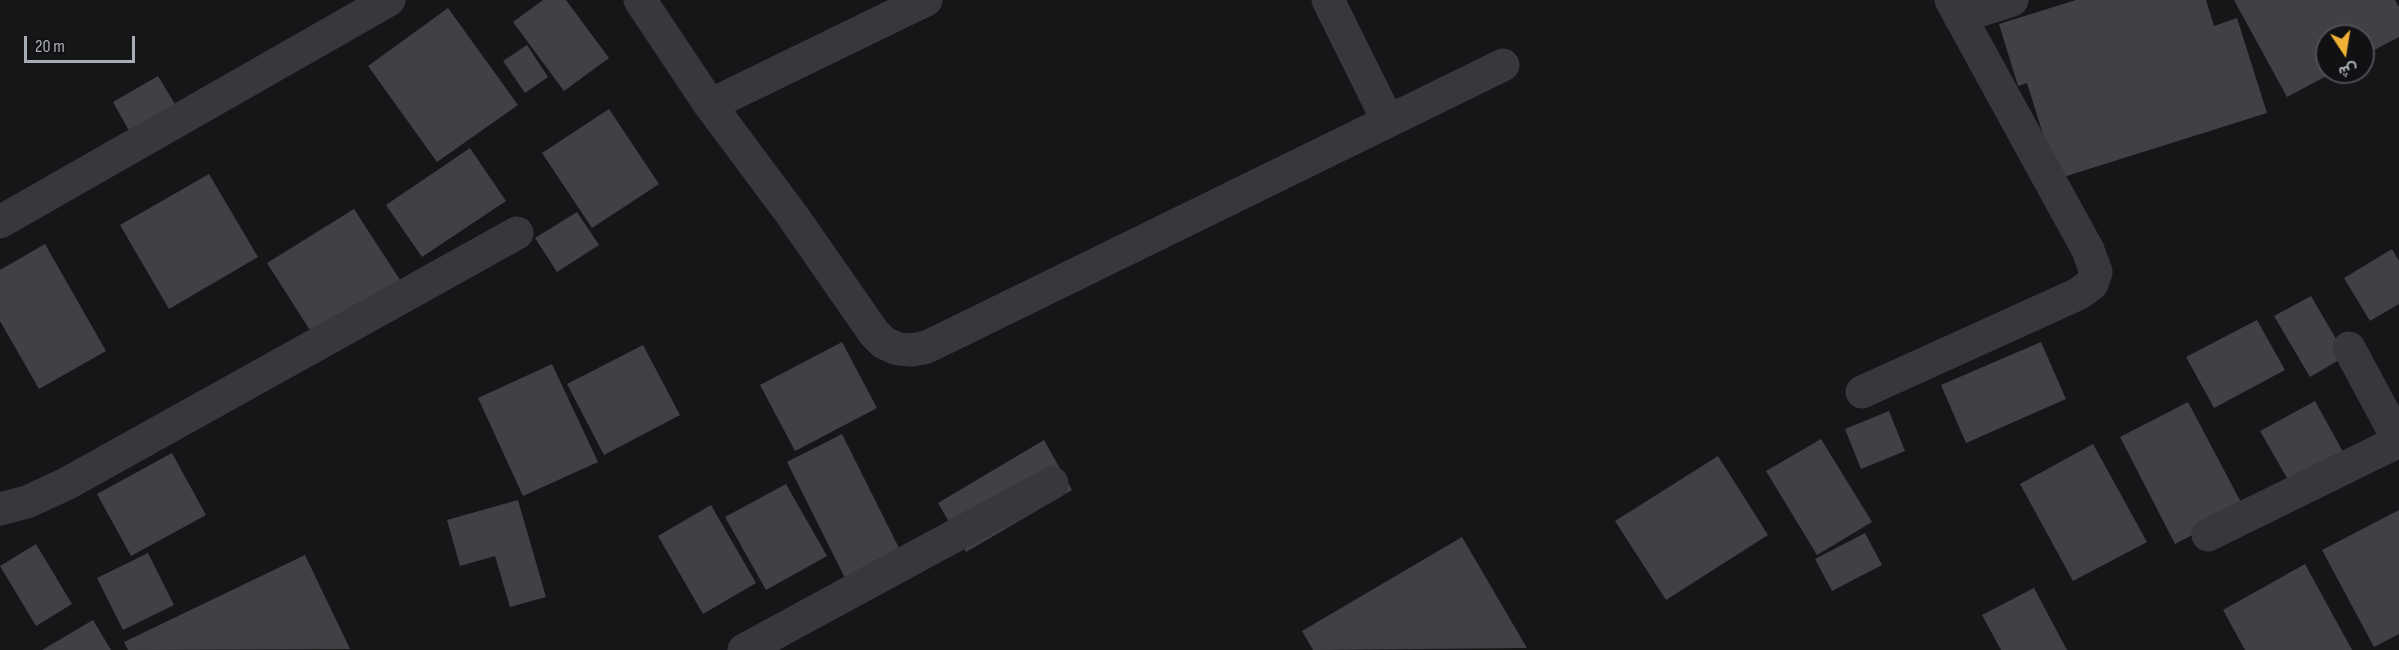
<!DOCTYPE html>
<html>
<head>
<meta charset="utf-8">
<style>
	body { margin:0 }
	#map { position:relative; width:2399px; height:650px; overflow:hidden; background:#161618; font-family:"Sofia Sans Condensed",Vazirmatn,sans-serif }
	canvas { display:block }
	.north { position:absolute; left:2315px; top:24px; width:60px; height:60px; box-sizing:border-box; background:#111113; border:2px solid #4d4f55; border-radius:50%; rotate:168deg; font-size:16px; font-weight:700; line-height:24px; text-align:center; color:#a8adb8 }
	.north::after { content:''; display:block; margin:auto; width:21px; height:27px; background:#f2b134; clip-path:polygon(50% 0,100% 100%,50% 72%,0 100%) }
	.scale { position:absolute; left:24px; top:36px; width:111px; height:27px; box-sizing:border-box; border:3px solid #a8adb8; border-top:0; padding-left:8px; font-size:18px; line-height:21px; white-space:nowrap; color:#a8adb8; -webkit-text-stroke:4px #111113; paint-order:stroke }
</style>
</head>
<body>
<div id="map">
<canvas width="2399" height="650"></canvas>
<div class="north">ش</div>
<div class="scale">20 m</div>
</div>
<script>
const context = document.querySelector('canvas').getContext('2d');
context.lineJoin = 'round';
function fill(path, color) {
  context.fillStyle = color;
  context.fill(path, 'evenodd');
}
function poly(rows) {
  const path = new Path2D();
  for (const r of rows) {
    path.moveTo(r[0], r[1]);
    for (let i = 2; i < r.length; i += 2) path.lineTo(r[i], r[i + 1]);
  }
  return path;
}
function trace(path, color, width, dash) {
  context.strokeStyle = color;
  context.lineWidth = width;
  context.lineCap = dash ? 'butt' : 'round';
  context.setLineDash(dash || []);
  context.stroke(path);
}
fill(poly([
	[543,0,566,0,609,58,564,91,513,22],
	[2076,0,2206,0,2214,26,2237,18,2267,113,2057,179,2027,83,2018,86,1999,24],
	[2234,0,2395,0,2399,7,2399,37,2363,56,2363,36,2327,36,2327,72,2334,72,2287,97],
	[448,8,518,105,437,162,368,66],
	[527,45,548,77,525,93,503,61],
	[158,76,178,109,132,136,113,102],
	[609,109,659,184,592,228,542,153],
	[470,148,506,201,422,257,386,205],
	[209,174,258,257,169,309,120,225],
	[354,209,402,283,315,338,267,263],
	[577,212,599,245,557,272,535,238],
	[45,244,106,351,39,389,0,321,0,270],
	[2392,249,2399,261,2399,304,2370,321,2344,278],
	[2311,296,2346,356,2310,377,2274,316],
	[2257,320,2285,370,2214,408,2186,357],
	[842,342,877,408,795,451,760,385],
	[2041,342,2066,399,1966,443,1941,385],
	[643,345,680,415,604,455,567,384],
	[552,364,598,462,523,496,478,398],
	[2315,401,2348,461,2295,492,2260,431],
	[2188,402,2244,508,2175,544,2120,437],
	[1889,411,1905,451,1861,469,1845,429],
	[842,434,901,552,846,580,787,462],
	[1821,439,1872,522,1817,555,1766,471],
	[1044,440,1072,490,966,552,938,503],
	[2093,444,2147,542,2073,581,2020,484],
	[172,453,206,515,131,556,97,494],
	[1718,456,1768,535,1666,600,1615,521],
	[786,484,827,556,766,590,725,517],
	[518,500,546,597,510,607,495,556,460,566,447,520],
	[711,505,756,583,703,614,658,536],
	[2399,510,2399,634,2374,647,2322,550],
	[1865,533,1882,565,1832,591,1815,559],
	[1462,537,1527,648,1313,650,1302,631],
	[36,544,72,604,36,626,0,566],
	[148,553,174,605,123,630,97,578],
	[305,555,350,649,128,650,124,642],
	[2305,564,2352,650,2245,650,2223,610],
	[2034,588,2067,650,2001,650,1982,615],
	[93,620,111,650,42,650]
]), '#404145');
trace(poly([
	[640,0,710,105,792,215,874,333,884,343,898,349,912,350,927,347,1503,65],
	[1328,0,1388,121],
	[1960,17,2012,0],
	[710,105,926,0],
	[0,222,389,0],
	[2349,348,2399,441],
	[1862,392,2078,294,2092,284,2096,272,2088,250,1951,0],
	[0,509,27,502,66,484,517,233],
	[2208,535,2399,441],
	[744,650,1052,483]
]), '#37383d', 33);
</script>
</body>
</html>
